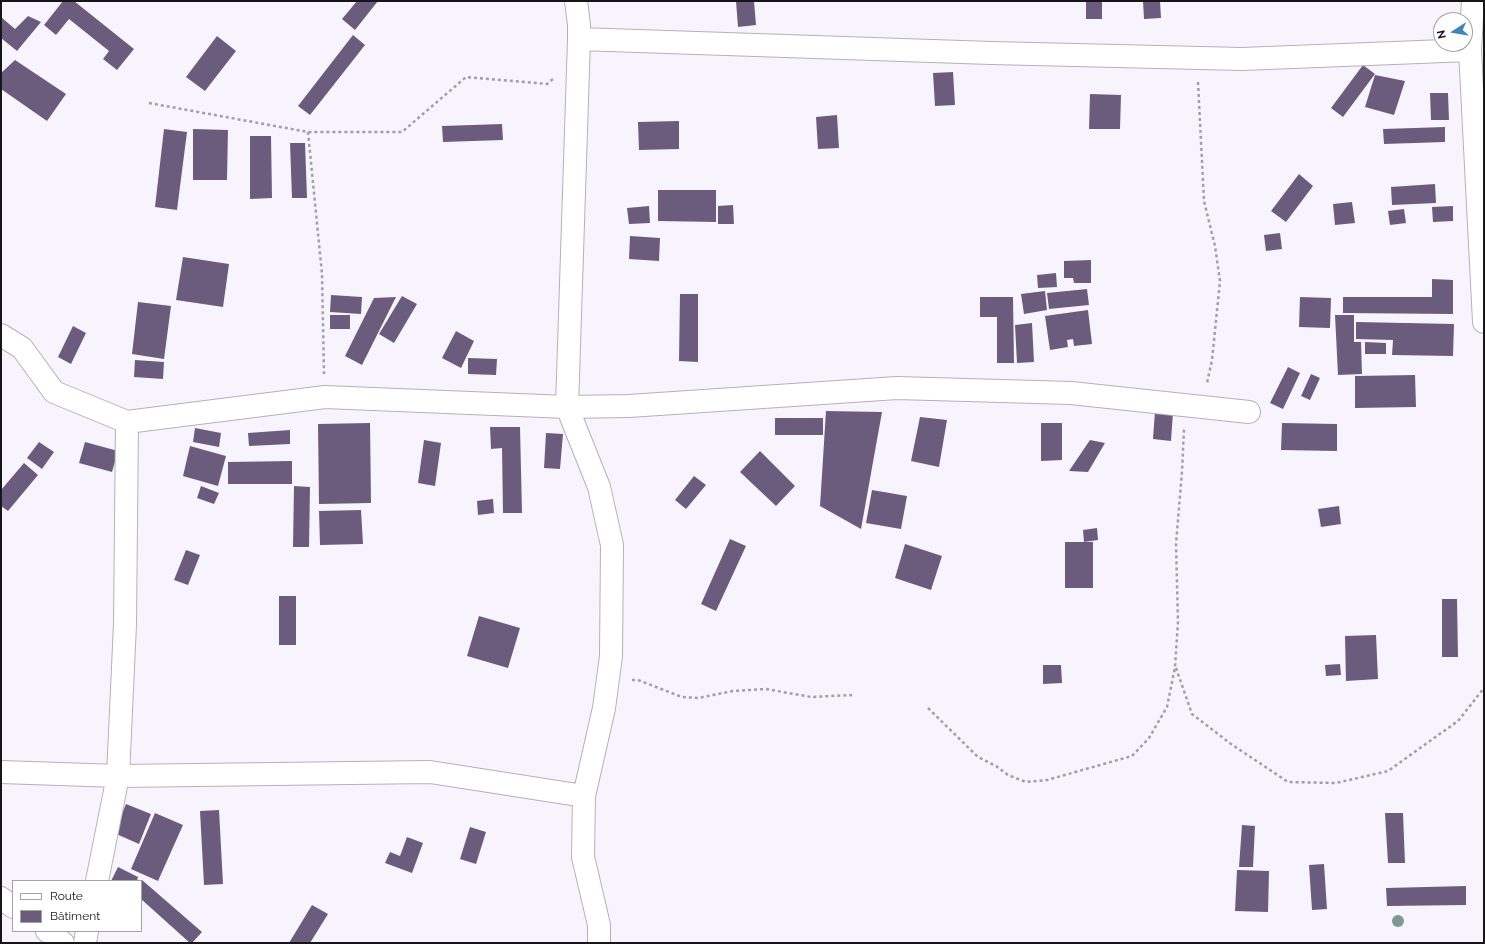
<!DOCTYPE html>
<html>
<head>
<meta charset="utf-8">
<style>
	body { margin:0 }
	#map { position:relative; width:1485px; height:944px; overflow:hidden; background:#f8f4fe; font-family:Raleway,sans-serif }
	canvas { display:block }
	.frame { position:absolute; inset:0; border:2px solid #161518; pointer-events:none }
	.legend { position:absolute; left:12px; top:880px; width:130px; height:52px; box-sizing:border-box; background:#fff; border:1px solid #a2a1a3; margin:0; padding:5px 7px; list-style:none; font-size:12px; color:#161518 }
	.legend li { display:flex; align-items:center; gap:8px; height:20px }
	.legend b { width:20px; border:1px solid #a2a1a3 }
	.north { position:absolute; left:1433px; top:12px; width:40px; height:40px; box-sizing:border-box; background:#fff; border:1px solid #a2a1a3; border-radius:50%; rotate:258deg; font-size:11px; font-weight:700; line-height:16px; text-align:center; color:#161518 }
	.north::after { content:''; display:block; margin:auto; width:14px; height:18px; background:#3c86ba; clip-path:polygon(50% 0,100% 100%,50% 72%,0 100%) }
</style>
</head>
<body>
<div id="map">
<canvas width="1485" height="944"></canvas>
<div class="frame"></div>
<ul class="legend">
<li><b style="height:5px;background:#fff"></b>Route</li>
<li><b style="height:11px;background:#6b5c7e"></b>Bâtiment</li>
</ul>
<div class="north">N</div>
</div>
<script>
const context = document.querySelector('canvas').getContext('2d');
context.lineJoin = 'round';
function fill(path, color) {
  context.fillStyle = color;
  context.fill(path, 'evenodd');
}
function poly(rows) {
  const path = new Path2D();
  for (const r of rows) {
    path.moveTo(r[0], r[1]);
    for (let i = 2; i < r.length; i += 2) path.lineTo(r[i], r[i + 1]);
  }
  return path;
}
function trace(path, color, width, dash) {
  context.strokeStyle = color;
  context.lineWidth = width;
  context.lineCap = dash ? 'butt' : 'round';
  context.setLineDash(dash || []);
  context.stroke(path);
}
fill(poly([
	[63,1,74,1,134,49,117,70,103,59,109,51,69,19,56,35,44,25],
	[357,1,378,1,355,30,342,19],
	[736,1,754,1,756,25,738,27],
	[1086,1,1102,1,1102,19,1086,19],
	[1143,1,1160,1,1161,18,1144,19],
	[28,16,41,22,17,51,1,38,1,17,15,29],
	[353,35,365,45,310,115,298,106],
	[217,36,236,51,205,91,186,77],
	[15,60,66,94,47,121,1,89,1,73],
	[1363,65,1375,74,1343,117,1331,108],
	[953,72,955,105,935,106,933,73],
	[1375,75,1405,81,1394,115,1365,107],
	[1430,93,1448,93,1449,120,1431,120],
	[1090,94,1121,95,1120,129,1089,129],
	[837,115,839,148,818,149,816,117],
	[679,121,679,149,639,150,638,122],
	[502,124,503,140,443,142,442,126],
	[1445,127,1445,142,1384,144,1383,129],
	[164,129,187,132,177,210,155,207],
	[193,129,228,130,227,180,193,180],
	[250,136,271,136,272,198,250,199],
	[290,143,305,143,307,198,292,198],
	[1299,174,1313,186,1286,222,1271,211],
	[1435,184,1436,203,1392,205,1391,187],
	[658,190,716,190,716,222,658,221],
	[1352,202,1355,223,1335,225,1333,204],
	[733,205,734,224,718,224,718,206],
	[649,206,650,223,629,224,627,208],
	[1453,206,1453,221,1433,222,1432,207],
	[1404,209,1406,223,1390,225,1388,211],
	[1280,233,1282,249,1266,251,1264,235],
	[630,236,660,238,659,261,629,259],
	[183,257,229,264,223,307,176,300],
	[1091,260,1091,283,1074,283,1073,278,1064,278,1064,261],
	[1056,273,1057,287,1038,288,1037,275],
	[1432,279,1453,280,1453,314,1343,313,1343,297,1432,297],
	[1087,289,1089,305,1049,309,1047,293],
	[1045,291,1047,310,1024,314,1021,294],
	[680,294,698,294,698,362,679,361],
	[331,295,362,297,361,314,330,312],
	[402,296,417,304,394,343,379,334],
	[396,297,362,365,345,356,374,298],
	[980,297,1013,297,1014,363,997,363,997,317,980,317],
	[1300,297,1331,298,1330,328,1299,327],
	[138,302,171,306,164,359,132,354],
	[1088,310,1092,344,1074,346,1073,339,1067,340,1068,347,1050,350,1045,316],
	[330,315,350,315,350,329,330,329],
	[1335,315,1354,315,1354,342,1361,342,1362,374,1338,375],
	[1356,322,1454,324,1453,356,1392,355,1393,340,1356,339],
	[1032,323,1034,362,1017,363,1015,325],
	[73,326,86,333,71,364,58,357],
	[456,331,474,341,461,368,442,358],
	[1365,342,1386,343,1386,354,1365,354],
	[468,358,497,359,496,375,468,374],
	[135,360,164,362,163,379,134,377],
	[1288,367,1300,373,1283,409,1270,403],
	[1311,374,1320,378,1310,400,1301,396],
	[1415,375,1416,407,1355,408,1355,376],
	[826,411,882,412,861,529,820,506],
	[1155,411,1173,412,1171,441,1153,439],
	[920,417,947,420,939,467,911,461],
	[775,418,823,418,823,435,775,435],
	[370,423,371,503,319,504,318,424],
	[1041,423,1062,423,1062,460,1041,461],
	[1282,423,1337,424,1337,451,1281,450],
	[490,427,520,427,522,513,503,513,502,448,491,449],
	[195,428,221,433,219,447,193,442],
	[290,430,290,444,249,446,248,433],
	[546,433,563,434,560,469,544,468],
	[424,440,441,443,435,486,418,483],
	[1090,440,1105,443,1088,472,1069,471],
	[39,442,54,452,42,469,27,458],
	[85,442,118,451,112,472,79,463],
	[190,446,226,456,218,486,183,476],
	[760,451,795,486,776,506,740,472],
	[292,461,292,484,228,484,228,462],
	[24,463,38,475,8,511,1,506,1,490],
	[694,476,706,485,686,509,675,500],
	[201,486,219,493,214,504,197,498],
	[294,486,310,487,309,547,293,547],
	[872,490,907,496,901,529,866,523],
	[493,499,494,513,478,515,477,501],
	[1339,506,1341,524,1321,527,1318,509],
	[361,510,363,544,320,545,319,511],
	[1097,528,1098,540,1084,542,1083,530],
	[730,539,746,546,716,611,701,604],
	[1065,542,1093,542,1093,588,1065,588],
	[905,544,942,556,931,590,895,578],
	[186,550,200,555,188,585,174,580],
	[279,596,296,596,296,645,279,645],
	[1442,599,1457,599,1458,657,1442,657],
	[479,616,520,628,508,668,467,656],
	[1376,635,1378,679,1346,681,1345,636],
	[1340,664,1341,675,1326,676,1325,665],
	[1043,665,1061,665,1062,683,1043,684],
	[126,804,151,814,139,844,114,833],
	[219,810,223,884,204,885,200,811],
	[155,813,183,825,158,881,131,869],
	[1385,813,1403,813,1405,863,1388,863],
	[1242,825,1255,826,1253,867,1239,867],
	[470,827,486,832,476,864,460,859],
	[407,837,423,843,412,873,385,863,390,852,400,856],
	[1324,864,1327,909,1312,910,1309,865],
	[118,867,138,877,137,881,111,881],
	[1237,870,1269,871,1268,912,1235,911],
	[142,880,202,932,192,943,190,943,141,899],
	[1466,886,1466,905,1387,906,1386,888],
	[312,905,328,914,310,943,289,943]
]), '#6b5c7e');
const minor = poly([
	[576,1,579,25,579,39,567,407,599,487,612,545,611,656,604,708,584,796,583,857,599,925,599,943],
	[1473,1,1470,50,1484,322],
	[579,39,991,53,1242,59,1470,50],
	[1,335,22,348,54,392,127,422,325,397,567,407,629,406,897,388,1071,393,1249,412],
	[1,772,118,776,430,772,584,796],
	[97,881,118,776,125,624,127,422],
	[1,898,13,907],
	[47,931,63,943],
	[85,943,87,931]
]);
trace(minor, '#b5b0bb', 24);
trace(poly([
	[1198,82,1204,201,1215,246,1220,281,1212,360,1207,383],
	[149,103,308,132,402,132,466,77,547,84,553,79],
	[308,132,322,274,324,374],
	[1176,668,1192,714,1231,744,1288,782,1336,783,1388,771,1458,721,1484,688],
	[632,680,638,680,682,697,698,698,733,691,766,689,811,697,852,695],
	[928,708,978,757,996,766,1008,775,1026,782,1047,780,1132,756,1149,738,1167,707,1175,667,1178,622,1176,544,1182,471,1184,429]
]), '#a19ea5', 2.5, [3, 3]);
trace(minor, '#fff', 22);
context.fillStyle = '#7d9a92';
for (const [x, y] of [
	[1398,921]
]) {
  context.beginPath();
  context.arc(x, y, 6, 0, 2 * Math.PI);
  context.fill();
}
</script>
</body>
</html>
